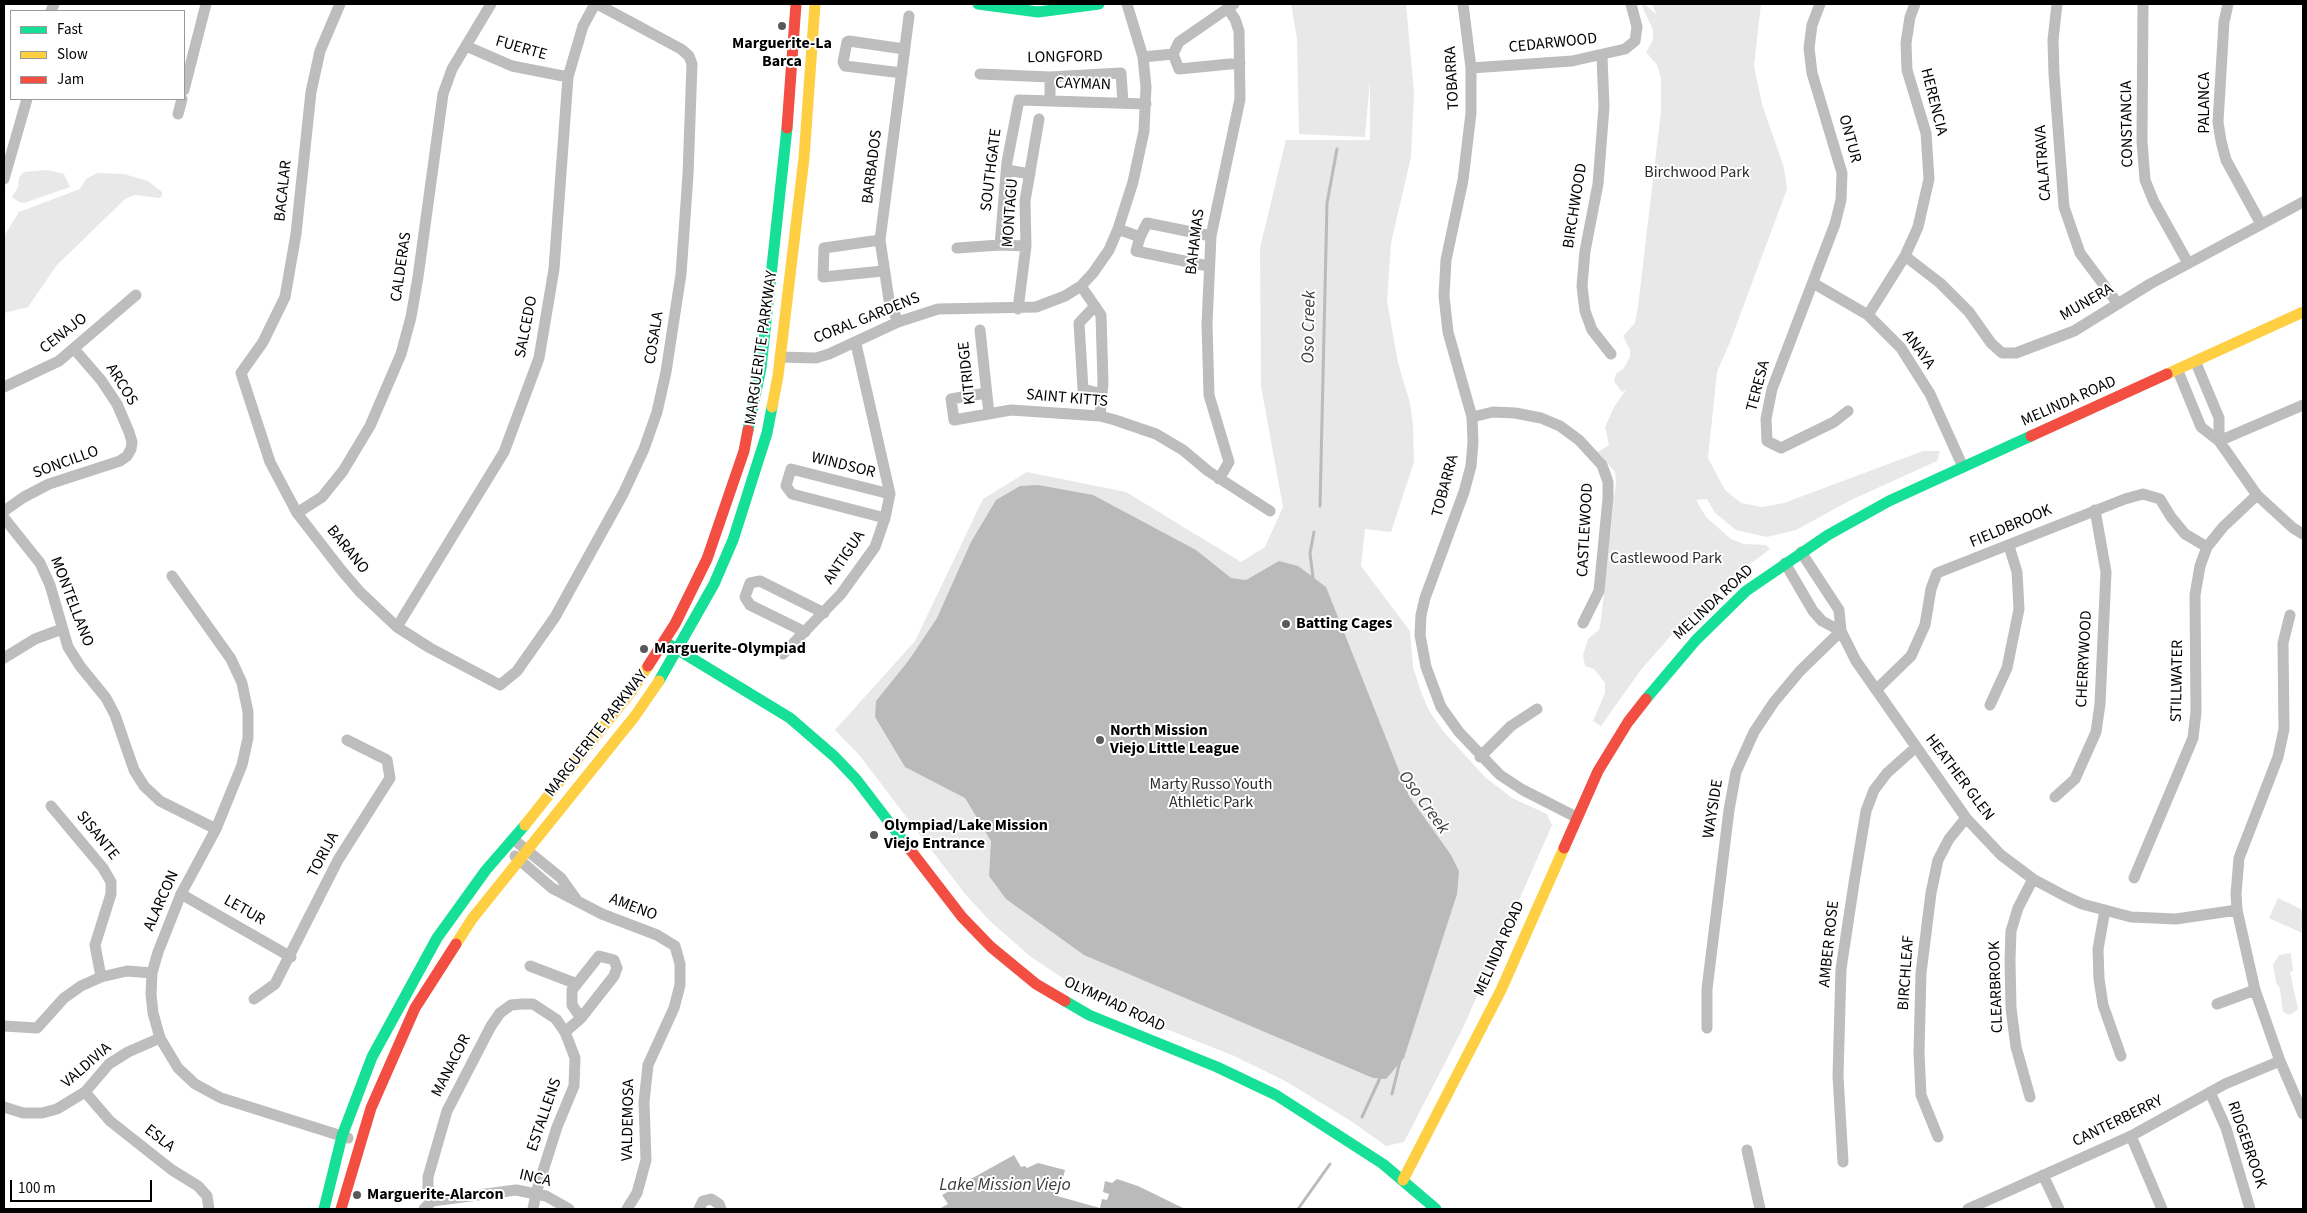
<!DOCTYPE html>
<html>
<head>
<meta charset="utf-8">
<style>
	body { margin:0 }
	#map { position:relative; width:2307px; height:1213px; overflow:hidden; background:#fff; font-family:"Source Sans 3",sans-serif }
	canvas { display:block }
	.frame { position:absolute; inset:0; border:5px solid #000; pointer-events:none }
	.legend { position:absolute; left:10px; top:10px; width:175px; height:90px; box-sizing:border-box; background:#fff; border:1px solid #999; margin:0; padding:6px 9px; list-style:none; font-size:15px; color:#000 }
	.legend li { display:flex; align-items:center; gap:10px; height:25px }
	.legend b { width:25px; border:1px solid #999 }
	.scale { position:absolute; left:10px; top:1180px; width:142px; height:22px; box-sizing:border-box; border:2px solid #000; border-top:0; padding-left:6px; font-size:15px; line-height:18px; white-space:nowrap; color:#000; -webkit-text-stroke:4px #fff; paint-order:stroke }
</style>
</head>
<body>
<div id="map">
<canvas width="2307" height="1213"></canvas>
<div class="frame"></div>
<ul class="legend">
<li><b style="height:6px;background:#16e098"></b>Fast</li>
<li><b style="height:6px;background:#ffcf43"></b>Slow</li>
<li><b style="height:6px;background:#f24e42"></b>Jam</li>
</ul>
<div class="scale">100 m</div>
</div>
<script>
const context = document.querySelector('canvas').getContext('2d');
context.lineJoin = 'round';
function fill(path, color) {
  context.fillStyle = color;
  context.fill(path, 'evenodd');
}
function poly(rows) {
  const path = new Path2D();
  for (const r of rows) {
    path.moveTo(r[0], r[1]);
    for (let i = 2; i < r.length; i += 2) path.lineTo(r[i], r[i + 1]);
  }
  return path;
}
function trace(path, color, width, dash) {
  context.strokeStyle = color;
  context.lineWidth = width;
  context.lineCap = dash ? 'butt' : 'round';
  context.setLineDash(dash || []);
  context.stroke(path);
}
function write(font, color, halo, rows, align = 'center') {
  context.font = font + ' "Source Sans 3",sans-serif';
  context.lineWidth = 4;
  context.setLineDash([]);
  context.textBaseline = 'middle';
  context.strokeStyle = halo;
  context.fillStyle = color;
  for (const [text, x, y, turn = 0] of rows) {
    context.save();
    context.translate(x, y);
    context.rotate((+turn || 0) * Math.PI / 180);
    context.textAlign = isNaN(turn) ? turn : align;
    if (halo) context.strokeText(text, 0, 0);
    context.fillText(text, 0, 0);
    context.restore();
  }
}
fill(poly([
	[1291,4,1406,4,1414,93,1411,157,1391,243,1387,301,1398,363,1410,403,1413,425,1414,462,1391,532,1365,529,1361,566,1410,631,1413,667,1420,689,1428,709,1443,731,1485,777,1512,798,1547,814,1552,825,1463,1028,1404,1142,1386,1146,1351,1121,1285,1081,1232,1055,1128,1014,1079,989,1031,957,990,921,965,894,860,756,835,730,915,641,983,499,1027,472,1126,492,1241,562,1265,547,1283,507,1261,386,1260,248,1286,140,1370,140,1370,80,1365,137,1299,134,1297,38],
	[1644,4,1656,14,1652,4,1761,4,1754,66,1762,104,1784,168,1787,189,1730,342,1717,372,1708,458,1725,490,1741,503,1762,507,1784,503,1923,451,1940,451,1937,461,1851,500,1796,530,1767,537,1736,530,1715,513,1707,499,1696,500,1706,517,1731,539,1744,544,1766,545,1770,549,1738,573,1674,632,1640,671,1601,726,1593,721,1605,693,1605,683,1594,669,1585,666,1583,655,1588,639,1599,630,1601,620,1616,481,1615,472,1598,452,1609,445,1605,427,1614,407,1626,390,1622,392,1614,381,1616,374,1624,368,1630,357,1630,350,1623,336,1635,323,1638,307,1661,111,1661,78,1657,65,1646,52,1653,40,1653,30,1642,6],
	[47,170,64,174,70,187,24,203,19,202,12,197,18,187,19,177,24,172],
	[97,173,124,174,148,181,162,192,162,196,159,198,135,195,125,199,57,265,28,307,4,313,4,236,19,212,80,189,86,179],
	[2278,898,2303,910,2302,933,2269,918],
	[2291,953,2293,971,2290,972,2298,1009,2290,1015,2283,1012,2280,989,2276,982,2273,965,2279,955]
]), '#e8e8e8');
fill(poly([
	[1038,485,1093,495,1196,550,1231,578,1246,580,1279,561,1298,566,1326,587,1409,796,1451,855,1459,871,1457,894,1404,1058,1386,1079,1373,1078,1084,955,1006,899,989,876,991,841,965,798,905,767,875,717,876,701,909,660,937,618,971,542,996,500,1020,486],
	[1014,1155,1021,1167,1025,1166,1027,1168,1038,1163,1065,1170,1062,1181,1056,1179,1054,1186,1059,1188,1057,1196,1100,1208,1102,1199,1107,1200,1109,1194,1103,1192,1105,1181,1112,1183,1117,1179,1138,1186,1185,1209,939,1209,948,1204,942,1195]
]), '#bababa');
trace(poly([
	[1320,506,1327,203,1337,149],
	[1313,578,1310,553,1314,532],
	[1392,1094,1400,1061],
	[1362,1117,1380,1078],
	[1298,1209,1330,1164]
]), '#bababa', 3);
trace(poly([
	[340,4,320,51,311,92,296,234,285,297,263,342,241,373,270,462,297,513,342,571,360,592,397,627,430,648,500,685,517,671,555,617,623,494,644,449,657,412,666,372,681,274,688,175,692,64,689,56,681,49,597,4],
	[1463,4,1471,68,1471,113,1463,180,1446,260,1444,296,1448,332,1472,417,1473,442,1471,466,1464,492,1425,598,1421,615,1420,635,1426,667,1441,707,1459,732,1500,775,1523,790,1576,817],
	[1820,4,1812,25,1809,48,1812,73,1842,173,1841,200,1835,224,1772,389,1766,419,1767,441,1781,448,1834,422,1848,411],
	[2057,4,2053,40,2054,74,2064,207,2080,253,2118,304],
	[2143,4,2142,141,2145,180,2154,202,2188,263],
	[2228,4,2224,22,2218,122,2221,141,2226,160,2261,224],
	[51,11,54,4],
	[466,46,512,66,568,77],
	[1173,54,1179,69,1240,63],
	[1602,56,1604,107,1598,184,1585,251,1582,286,1585,311,1592,330,1611,354],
	[1143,57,1173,54,1179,42,1234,4],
	[1471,68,1572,61,1625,49,1635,41,1637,27,1631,4],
	[902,73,845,66,843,62,847,42,849,41,904,49],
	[980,74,1050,77,1121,73,1123,103],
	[1050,77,1050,101],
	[184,90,206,4],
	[178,114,182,99],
	[1007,170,1030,174],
	[4,179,27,99],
	[1118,229,1140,237,1136,251,1208,266],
	[1140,237,1147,223,1211,236],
	[880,240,824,248,823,277,883,271],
	[1000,245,1007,162,1019,100,1146,104],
	[957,248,1000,245,1026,246],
	[1905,256,1940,283,1969,312,1991,343,2002,353,2016,353,2074,331,2150,284,2303,202],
	[1813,283,1868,315,1901,348,1930,394,1963,467],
	[1081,286,1101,315,1103,383,1100,416],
	[1095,306,1079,323,1083,389,1102,394],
	[1018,309,1026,246,1025,201,1039,119],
	[1868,315,1905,256,1918,227,1929,179,1926,133,1907,70,1906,43,1910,17,1915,4],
	[898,322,889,300,880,240,909,16],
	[980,330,989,414],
	[780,357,816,358,829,354,898,322,938,309,1036,307,1065,296,1081,286,1093,273,1109,250,1118,229,1133,182,1144,131,1146,87,1143,57,1127,4],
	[2196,363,2219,418,2219,441],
	[2178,371,2201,427,2219,441,2257,495,2293,528,2303,534],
	[4,387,59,361,136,295],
	[986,393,951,399,954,420,1011,410,1100,416,1115,420,1156,434,1183,450,1208,471,1270,511],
	[1472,417,1493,412,1515,413,1541,418,1560,426,1579,440,1602,465,1608,482,1608,499,1599,591,1583,623],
	[2219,441,2303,405],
	[1219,479,1229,462,1209,395,1207,324,1211,236,1240,99,1239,31,1235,19,1228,9],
	[4,511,24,497,49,484,120,461,127,456,131,449,132,442,129,432,117,404,101,380,75,350],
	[297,513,322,497,343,471,370,426,401,354,411,317,418,277,443,94,452,69,491,4],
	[4,518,40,563,50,585,68,647,80,666,106,698,115,715,134,770,144,786,160,801,216,829],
	[885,518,792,494,786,486,791,469,890,494],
	[1801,552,1839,610,1841,631,1856,661,1966,818,2001,855,2033,879,2065,896,2082,904,2131,917,2176,919,2237,910],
	[1785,563,1813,611,1822,621,1841,631],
	[172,576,231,659,242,683,248,712,248,738,242,765,216,829,181,894,158,952,152,973,151,994,153,1013,160,1038,178,1068,195,1084,221,1098,348,1138],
	[2290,615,2283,643,2284,729,2278,757,2239,858,2236,894,2237,910,2255,990,2280,1061,2303,1114],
	[397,627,504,452,539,358,554,269,568,77,583,26,595,4],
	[805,632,750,605,745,597,750,583,760,581,824,613],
	[783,654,841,594,875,547,885,518,890,494,856,344],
	[4,658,35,639,62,629],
	[1876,690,1911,656,1925,625,1931,589,1937,573,2125,499,2143,494,2160,499,2171,517,2185,534,2207,547],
	[1990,705,2007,668,2019,609,2017,572,2009,546],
	[1480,757,1511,726,1537,709],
	[2055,797,2075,779,2096,732,2100,704,2106,572,2095,510],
	[51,806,103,868,111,882,111,894,95,945,101,977],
	[513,839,561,878,576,899],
	[515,856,552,888,602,914,657,935,675,946,680,964,680,985,674,1008,648,1065,644,1102,646,1160,637,1193,627,1209],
	[2134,878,2193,738,2196,712,2195,595,2200,566,2207,547,2223,527,2257,495],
	[181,894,291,957],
	[2105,910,2098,949,2099,979,2103,1005,2121,1056],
	[530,966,577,984],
	[254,999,275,984,338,860,390,778,387,760,347,740],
	[2217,1004,2255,990],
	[4,1026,37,1028,64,998,81,986,101,977,127,971,152,973],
	[1707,1028,1707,989,1729,810,1736,772,1754,732,1774,702,1800,671,1841,631],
	[565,1032,581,1018,614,976,617,968,614,960,599,956,572,990,572,1005,581,1018],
	[85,1092,110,1121,172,1170,198,1186,207,1196,209,1209],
	[2210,1092,2226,1128,2250,1209],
	[2030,1097,2016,1047,2011,1008,2010,960,2011,931,2018,908,2033,879],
	[4,1107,23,1113,42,1113,57,1109,85,1092,109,1064,128,1052,160,1038],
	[2131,1136,2162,1209],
	[1938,1137,1921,1095,1919,1053,1921,973,1931,893,1938,860,1949,839,1966,818],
	[1747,1150,1760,1209],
	[1843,1162,1838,1076,1841,969,1854,883,1866,811,1874,790,1887,773,1915,748],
	[2043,1175,2059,1209],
	[432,1201,516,1190,546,1196,569,1209],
	[424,1209,432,1201,428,1191,428,1177,447,1111,491,1026,500,1013,511,1005,522,1004,533,1004,556,1019,565,1032,575,1058,574,1086,557,1127,536,1193,533,1209],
	[699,1209,703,1201,711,1199,719,1204,721,1209],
	[1968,1209,2131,1136,2225,1084,2280,1061]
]), '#bdbdbd', 11);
trace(poly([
	[978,4,1038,12,1099,4],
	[748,430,761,368,787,128],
	[670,645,790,718,835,757,856,779,905,843],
	[659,681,714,584,733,540,767,433,772,407],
	[1646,699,1696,640,1746,591,1828,535,1889,501,2031,436],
	[1065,1001,1089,1015,1217,1067,1276,1095,1383,1164,1436,1209],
	[324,1209,342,1136,372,1057,437,938,486,870,525,825]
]), '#16e098', 11);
trace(poly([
	[2167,374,2303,312],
	[772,407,778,376,804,158,815,4],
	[525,825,633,689,648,666],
	[456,944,472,919,635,716,659,681],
	[1403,1180,1501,990,1564,848]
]), '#ffcf43', 11);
trace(poly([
	[787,128,796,4],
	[2031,436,2167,374],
	[648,666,675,624,707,559,744,451,748,430],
	[905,843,962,917,991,947,1036,984,1065,1001],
	[1564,848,1598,771,1628,722,1646,699],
	[341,1209,371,1108,415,1008,456,944]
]), '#f24e42', 11);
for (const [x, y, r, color] of [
	[782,26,5,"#595959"],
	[1286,624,5,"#595959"],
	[644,649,5,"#595959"],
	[1100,740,5,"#595959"],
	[874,835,5,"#595959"],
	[357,1195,5,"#595959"]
]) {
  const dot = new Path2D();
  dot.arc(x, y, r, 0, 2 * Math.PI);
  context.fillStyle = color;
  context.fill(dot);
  trace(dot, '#fff', 2);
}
write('bold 16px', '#000', '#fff', [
	["Marguerite-La",782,44,"center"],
	["Barca",782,62,"center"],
	["Batting Cages",1296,624],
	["Marguerite-Olympiad",654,649],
	["North Mission",1110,731],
	["Viejo Little League",1110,749],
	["Olympiad/Lake Mission",884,826],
	["Viejo Entrance",884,844],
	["Marguerite-Alarcon",367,1195]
], 'left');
write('16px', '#000', '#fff', [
	["CEDARWOOD",1553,44,-6],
	["FUERTE",521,49,16],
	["LONGFORD",1065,58,-1],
	["TOBARRA",1453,78,-93],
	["CAYMAN",1083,85,2],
	["HERENCIA",1933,102,76],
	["PALANCA",2205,103,-90],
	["CONSTANCIA",2128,124,-91],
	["ONTUR",1849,139,75],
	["CALATRAVA",2044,163,-94],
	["BARBADOS",873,167,-83],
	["SOUTHGATE",992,170,-83],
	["BACALAR",284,191,-84],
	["BIRCHWOOD",1576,206,-81],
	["MONTAGU",1011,213,-86],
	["BAHAMAS",1196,242,-83],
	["CALDERAS",402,267,-82],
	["MUNERA",2087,303,-30],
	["CORAL GARDENS",867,319,-22],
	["SALCEDO",527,327,-79],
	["CENAJO",64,334,-38],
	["COSALA",655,338,-81],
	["MARGUERITE PARKWAY",762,348,-82],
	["ANAYA",1918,350,54],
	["KITRIDGE",968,373,-96],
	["ARCOS",121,385,58],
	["TERESA",1759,386,-75],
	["SAINT KITTS",1067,399,5],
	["MELINDA ROAD",2069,402,-24],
	["SONCILLO",66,463,-20],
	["WINDSOR",843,466,14],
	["TOBARRA",1446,486,-75],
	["FIELDBROOK",2011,527,-23],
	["CASTLEWOOD",1586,530,-87],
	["BARANO",347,550,51],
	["ANTIGUA",845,558,-56],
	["MONTELLANO",71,602,69],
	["MELINDA ROAD",1714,603,-43],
	["CHERRYWOOD",2085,659,-87],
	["STILLWATER",2178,681,-89],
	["MARGUERITE PARKWAY",597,734,-52],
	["HEATHER GLEN",1959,778,53],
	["WAYSIDE",1714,809,-81],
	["SISANTE",97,836,51],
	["TORIJA",324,855,-62],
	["ALARCON",162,901,-66],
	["AMENO",633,908,21],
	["LETUR",244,911,30],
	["AMBER ROSE",1830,944,-84],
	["MELINDA ROAD",1500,949,-66],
	["BIRCHLEAF",1907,973,-86],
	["CLEARBROOK",1997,987,-92],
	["OLYMPIAD ROAD",1114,1005,25],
	["VALDIVIA",87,1066,-41],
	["MANACOR",452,1066,-63],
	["ESTALLENS",545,1115,-71],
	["VALDEMOSA",629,1120,-89],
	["CANTERBERRY",2118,1122,-26],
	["ESLA",159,1139,38],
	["RIDGEBROOK",2246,1145,71],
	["INCA",535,1179,13]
]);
write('16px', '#2c2c2c', '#fff', [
	["Birchwood Park",1697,173],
	["Castlewood Park",1666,559],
	["Marty Russo Youth",1211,785],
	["Athletic Park",1211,803]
]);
write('italic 18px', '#3d3d3d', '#fff', [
	["Oso Creek",1310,327,-89],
	["Oso Creek",1423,803,54],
	["Lake Mission Viejo",1005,1186]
]);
</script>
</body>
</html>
